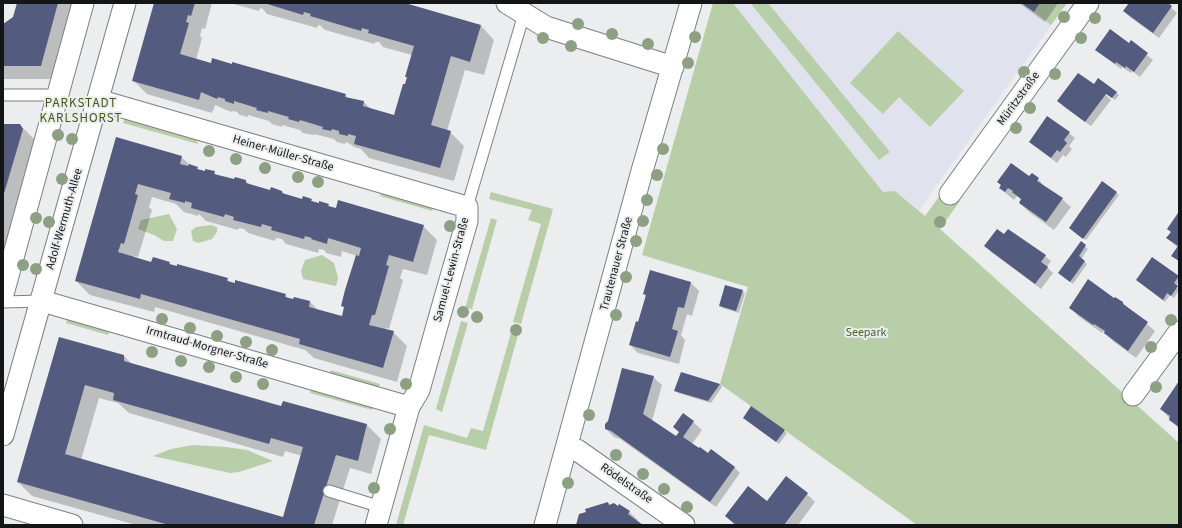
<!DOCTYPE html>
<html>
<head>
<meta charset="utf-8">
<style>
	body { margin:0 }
	#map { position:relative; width:1182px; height:528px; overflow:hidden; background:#ecedef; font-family:"Source Sans 3",sans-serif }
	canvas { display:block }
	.frame { position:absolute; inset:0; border:4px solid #141516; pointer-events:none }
</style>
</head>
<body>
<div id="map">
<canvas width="1182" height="528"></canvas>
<div class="frame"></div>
</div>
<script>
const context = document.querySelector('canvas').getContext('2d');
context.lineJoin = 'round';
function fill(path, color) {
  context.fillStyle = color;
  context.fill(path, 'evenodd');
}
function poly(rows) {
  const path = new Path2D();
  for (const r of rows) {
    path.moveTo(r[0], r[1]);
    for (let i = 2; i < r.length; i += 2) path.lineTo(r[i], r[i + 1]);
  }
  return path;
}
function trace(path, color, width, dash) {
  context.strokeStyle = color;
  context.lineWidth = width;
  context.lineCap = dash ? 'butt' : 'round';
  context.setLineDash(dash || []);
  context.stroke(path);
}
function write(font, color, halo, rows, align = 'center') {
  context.font = font + ' "Source Sans 3",sans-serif';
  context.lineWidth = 4;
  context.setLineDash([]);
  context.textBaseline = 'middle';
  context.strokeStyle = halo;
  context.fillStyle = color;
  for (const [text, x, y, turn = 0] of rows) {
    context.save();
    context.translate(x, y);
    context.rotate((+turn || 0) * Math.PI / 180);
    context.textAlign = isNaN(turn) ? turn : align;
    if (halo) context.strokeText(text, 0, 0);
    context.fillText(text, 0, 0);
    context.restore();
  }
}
fill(poly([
	[733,3,1067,3,919,210,895,191,883,192]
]), '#e0e3ed');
fill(poly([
	[713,3,733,3,883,192,895,191,925,216,944,190,960,201,940,229,1179,443,1179,525,917,525,720,384,748,287,642,255],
	[753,3,768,3,890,152,879,160,751,4],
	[1040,3,1067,3,1051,25,1034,12],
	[898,31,964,91,930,127,899,97,883,114,850,83],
	[125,118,196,138,198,144,123,123],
	[382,192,434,206,432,211,380,196],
	[491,192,553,209,521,324,513,322,541,224,528,220,532,210,489,199],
	[169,214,177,229,173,241,164,241,154,235,138,229,141,220],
	[491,218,497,220,472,309,465,308],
	[211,225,217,227,217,232,212,239,198,243,193,241,191,231,196,227],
	[322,255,334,263,338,278,336,286,303,279,301,271,305,260],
	[67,319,110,331,108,335,66,323],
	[461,321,468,323,442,412,436,409],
	[511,333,518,335,486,450,429,435,403,525,396,525,424,425,467,438,471,428,483,431],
	[331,370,380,384,378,389,329,375],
	[311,388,373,406,372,410,310,393],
	[193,445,226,447,247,450,273,461,239,472,230,473,153,456,171,449]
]), '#b7cea9');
fill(poly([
	[18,3,76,3,55,79,3,79,3,25,14,17],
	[155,3,212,3,205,29,202,28,200,36,202,38,196,60,345,95,349,99,364,102,371,109,395,116,406,86,408,78,406,77,412,55,383,47,379,42,375,42,375,44,325,30,321,26,318,25,317,28,267,14,263,9,260,8,259,11,230,3,401,3,481,26,494,40,484,75,465,70,447,131,450,132,464,146,454,181,369,158,361,149,354,147,350,144,346,142,345,144,337,142,334,139,314,134,313,135,303,133,300,130,282,125,282,127,272,124,269,121,248,115,248,117,240,115,237,112,232,111,231,112,215,105,212,113,147,94,133,80],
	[1019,3,1058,3,1045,22],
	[1130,3,1166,3,1177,13,1159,38,1130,17,1124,11],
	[1131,42,1153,60,1140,77,1132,71,1131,73,1122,67,1121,69,1096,50,1129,44],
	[1098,89,1116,92,1119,95,1115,100,1104,92,1104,93,1111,100,1091,126,1064,107,1059,101],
	[3,125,20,125,34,139,36,144,3,260],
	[1069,133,1075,138,1069,146,1072,149,1066,157,1063,155,1057,163,1030,142],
	[117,138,181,157,190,165,197,168,201,171,214,172,218,176,235,181,246,181,250,185,271,191,282,191,285,195,303,200,311,200,315,203,328,205,332,208,423,226,437,240,427,275,403,269,400,278,403,280,389,329,386,328,385,330,393,332,407,346,397,382,314,358,305,350,155,307,154,312,90,295,76,281],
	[152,197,176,204,184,212,198,216,199,214,206,221,238,230,239,228,244,229,248,233,275,241,276,238,282,239,286,244,318,253,319,249,324,250,326,253,341,257,342,251,357,256,342,306,345,308,342,317,318,310,310,302,294,298,293,300,289,299,285,295,231,283,227,279,173,266,169,262,152,263,134,258,135,256,138,257,152,210,149,207],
	[1030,177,1038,179,1046,188,1062,199,1071,207,1054,230,1029,212,1020,203,1022,200,1019,197,1017,196,1014,200,1009,196,1000,188,1002,186,998,182],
	[1116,193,1119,195,1086,240,1073,231],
	[1179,215,1179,261,1178,248,1168,238,1172,232],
	[1081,243,1088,249,1081,259,1087,264,1073,284,1059,273],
	[986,246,1045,256,1051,261,1047,267,1053,273,1041,289,991,252],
	[1178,277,1179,282,1176,286,1179,290,1174,298,1170,295,1165,302,1137,280],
	[691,283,699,291,692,316,687,314,681,335,685,340,679,364,638,353,630,345,639,323,646,296,644,294],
	[742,291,745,293,739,313,723,308,720,305],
	[1123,303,1155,331,1136,358,1113,341,1104,333,1103,331,1102,333,1078,316,1070,307],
	[59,338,124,356,132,364,281,407,284,402,367,425,381,439,371,474,350,468,332,525,136,525,32,496,18,482],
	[99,398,118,403,129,413,283,457,285,451,302,456,283,518,81,460],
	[681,373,720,384,722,387,711,403,678,393,676,391],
	[653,377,662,385,652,421,676,438,693,422,702,430,692,444,734,467,740,473,716,507,620,439,614,437,606,429],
	[1179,383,1179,429,1161,409],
	[747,420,784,431,787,433,779,444],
	[807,494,815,502,798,525,735,525,726,516,767,502],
	[608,503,610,506,618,507,620,505,629,512,638,520,637,521,642,525,577,525]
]), '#0003');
fill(poly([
	[17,3,58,3,41,66,3,66,3,24,13,17],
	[154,3,195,3,191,16,188,15,186,22,189,23,180,54,211,63,212,58,232,64,232,62,346,94,345,97,364,101,363,106,394,115,403,84,405,84,407,77,405,77,414,46,368,33,369,30,362,28,361,31,310,16,311,14,304,12,303,15,264,3,405,3,481,25,470,62,451,56,431,125,451,131,440,168,354,144,356,136,348,134,348,136,339,134,339,131,332,129,331,131,322,129,323,127,300,120,299,122,288,119,289,117,268,111,268,113,256,110,257,108,234,101,234,104,225,101,225,99,218,97,217,99,201,92,199,100,132,81],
	[1021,3,1040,3,1034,12],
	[1129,3,1168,3,1172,6,1153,33,1123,11],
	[1110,29,1129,43,1131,40,1148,53,1134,72,1126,66,1125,68,1116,62,1115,64,1095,50],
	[1078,73,1094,84,1098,78,1117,92,1112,98,1106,94,1085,122,1057,101],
	[1047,116,1070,132,1064,140,1067,143,1060,152,1057,150,1051,158,1029,142],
	[3,124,20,124,23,129,3,197],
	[116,137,182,156,180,164,188,166,189,164,198,167,197,169,205,171,205,169,215,171,214,174,234,179,235,177,246,180,246,183,270,190,271,187,282,191,282,193,302,199,303,196,312,199,311,201,319,203,319,201,329,204,328,206,336,208,338,200,424,225,413,262,389,255,386,265,389,266,375,315,372,315,369,325,394,331,383,368,299,344,300,339,141,294,140,299,75,281],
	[138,184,171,193,169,199,185,203,185,201,192,203,191,208,224,217,225,214,234,217,233,220,261,227,262,224,272,227,271,230,304,239,305,236,312,238,311,239,327,244,328,238,361,248,359,256,356,255,345,290,341,306,344,307,342,316,309,307,310,301,294,297,293,299,285,297,286,294,235,280,235,283,227,281,228,278,177,264,177,266,169,264,170,262,153,257,151,262,118,252,121,243,124,244,138,195,135,194],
	[1011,163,1029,176,1032,173,1039,178,1037,181,1063,198,1046,222,1019,203,1021,199,1012,192,1013,191,1008,188,1005,192,999,188,1001,185,997,182],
	[1102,181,1117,192,1083,239,1069,228],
	[1178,213,1179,214,1179,261,1171,256,1178,246,1166,238,1171,232,1167,229],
	[997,229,1004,234,1008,229,1046,255,1041,262,1048,267,1035,284,984,246],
	[1081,241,1086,245,1079,256,1085,261,1070,282,1058,273],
	[1152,257,1179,276,1174,283,1178,286,1171,296,1167,293,1163,300,1136,280],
	[650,270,691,282,684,308,678,307,672,329,678,331,670,357,629,345,636,321,638,322,646,295,643,294],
	[1088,279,1114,298,1115,297,1123,302,1123,304,1148,322,1128,351,1104,333,1105,331,1094,324,1093,325,1069,308],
	[725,285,743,290,736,311,719,306],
	[59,337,124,355,124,361,281,406,283,401,367,424,358,461,336,455,314,525,169,525,17,482],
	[85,385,114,393,113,400,269,444,271,438,303,447,283,517,65,454],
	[622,368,654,376,643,414,676,436,679,432,673,427,683,413,694,421,683,437,699,448,700,447,708,453,711,449,735,467,710,502,611,431,605,429,605,424,608,421],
	[681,372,720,384,708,401,674,391],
	[1179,381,1179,427,1169,420,1170,416,1160,409],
	[751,406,785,430,776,442,743,418],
	[786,476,808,493,784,525,736,525,725,516,748,486,767,501],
	[608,502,609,505,614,503,618,506,619,504,630,511,628,514,643,525,576,525,579,514,586,512,585,509]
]), '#535c7f');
const service = poly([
	[3,95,58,95],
	[467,207,524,14],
	[3,302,42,301],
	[329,491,381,507]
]);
const minor = poly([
	[507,3,546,27,673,67],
	[98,100,467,207,467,221,442,308,419,390,409,407,376,525],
	[950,194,1088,3],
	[3,294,83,3],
	[42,301,409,407],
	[1133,395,1179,332],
	[3,435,125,3],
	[567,447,577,450,684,525],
	[3,505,72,525],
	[545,525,642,171,691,3]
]);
trace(service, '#7e7f81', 13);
trace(minor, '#7e7f81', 23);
trace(service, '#fff', 11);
trace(minor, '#fff', 21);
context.fillStyle = '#8ea083';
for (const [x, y] of [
	[1064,17],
	[1095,18],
	[578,24],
	[612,34],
	[695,37],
	[543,38],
	[1081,38],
	[648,44],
	[571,46],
	[688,63],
	[1024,72],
	[1055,74],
	[1030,108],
	[1016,128],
	[58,135],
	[72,139],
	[663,149],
	[209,151],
	[236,159],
	[265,168],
	[657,175],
	[298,177],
	[62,179],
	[318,182],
	[647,200],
	[36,218],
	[643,221],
	[49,222],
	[940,222],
	[450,226],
	[636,241],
	[23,265],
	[36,269],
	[626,277],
	[463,312],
	[616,315],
	[477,317],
	[162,319],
	[1171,320],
	[190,328],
	[516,330],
	[217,336],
	[246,342],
	[1151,347],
	[272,350],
	[152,352],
	[181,361],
	[209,367],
	[236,377],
	[263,384],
	[406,384],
	[1156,387],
	[589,415],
	[390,429],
	[616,455],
	[643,474],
	[568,483],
	[374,488],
	[664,489],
	[687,507]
]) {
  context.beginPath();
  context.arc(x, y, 6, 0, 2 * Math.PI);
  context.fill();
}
write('12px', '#141516', '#ecedef', [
	["Müritzstraße",1019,99,-54],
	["Heiner-Müller-Straße",283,154,16],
	["Adolf-Wermuth-Allee",65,219,-74],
	["Trautenauer Straße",617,264,-75],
	["Samuel-Lewin-Straße",452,270,-75],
	["Irmtraud-Morgner-Straße",207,348,16],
	["Rödelstraße",626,484,35]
]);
write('12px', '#42612a', '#ecedef', [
	["Seepark",866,333]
]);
context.letterSpacing = '1px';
write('13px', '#425b13', '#ecedef', [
	["PARKSTADT",81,104],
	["KARLSHORST",81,119]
]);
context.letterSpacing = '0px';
</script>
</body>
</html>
